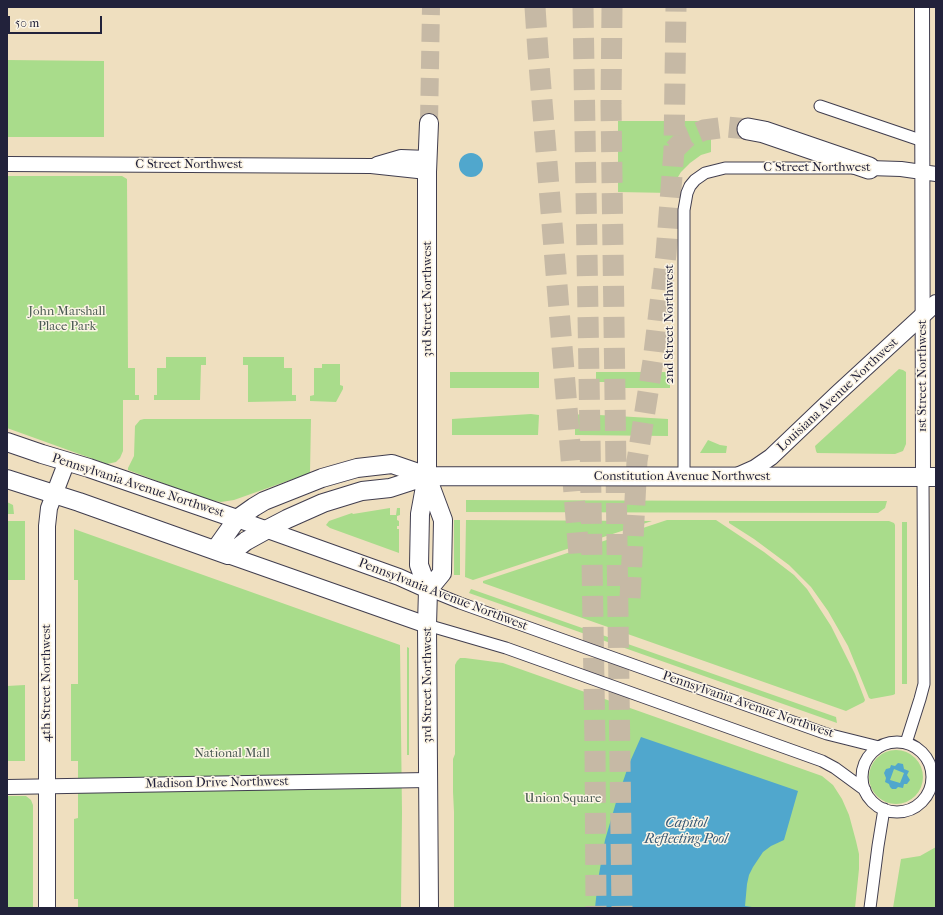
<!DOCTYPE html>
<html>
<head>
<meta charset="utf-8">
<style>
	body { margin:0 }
	#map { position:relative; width:943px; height:915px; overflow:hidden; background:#efdfbf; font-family:"IM FELL French Canon",serif }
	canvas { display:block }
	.frame { position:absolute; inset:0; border:8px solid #22223b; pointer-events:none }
	.scale { position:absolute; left:8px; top:16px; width:94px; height:18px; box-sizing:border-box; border:2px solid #22223b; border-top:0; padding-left:5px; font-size:12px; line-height:14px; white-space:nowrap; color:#22223b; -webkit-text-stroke:3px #fcf5e5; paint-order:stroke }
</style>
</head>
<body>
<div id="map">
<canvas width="943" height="915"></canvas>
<div class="frame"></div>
<div class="scale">50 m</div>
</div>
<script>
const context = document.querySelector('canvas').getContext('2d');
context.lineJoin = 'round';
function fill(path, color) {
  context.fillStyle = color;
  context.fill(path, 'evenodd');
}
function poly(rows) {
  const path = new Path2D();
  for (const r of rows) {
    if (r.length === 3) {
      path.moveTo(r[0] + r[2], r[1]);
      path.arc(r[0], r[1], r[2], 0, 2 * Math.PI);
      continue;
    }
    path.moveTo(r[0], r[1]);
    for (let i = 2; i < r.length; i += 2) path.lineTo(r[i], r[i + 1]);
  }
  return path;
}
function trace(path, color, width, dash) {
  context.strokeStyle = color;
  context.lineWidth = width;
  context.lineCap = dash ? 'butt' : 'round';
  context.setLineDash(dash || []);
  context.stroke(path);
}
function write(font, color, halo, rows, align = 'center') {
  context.font = font + ' "IM FELL French Canon",serif';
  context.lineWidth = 3;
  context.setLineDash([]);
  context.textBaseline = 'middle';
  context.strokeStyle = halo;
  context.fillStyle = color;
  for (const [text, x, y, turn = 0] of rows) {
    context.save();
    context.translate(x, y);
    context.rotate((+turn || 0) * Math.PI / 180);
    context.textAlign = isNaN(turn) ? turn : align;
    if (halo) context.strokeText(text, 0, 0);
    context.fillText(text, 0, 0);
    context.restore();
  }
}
fill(poly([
	[7,60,104,61,104,137,7,137],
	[618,121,711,121,711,152,701,155,690,163,681,172,675,182,671,193,618,192],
	[7,176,122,176,127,179,128,368,135,368,135,395,139,395,139,400,123,400,123,451,120,458,116,462,107,464,7,428],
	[166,357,206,357,206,365,201,365,200,400,154,400,154,395,157,395,157,368,166,368],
	[243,357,284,357,284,368,292,368,292,395,296,395,296,401,248,402,248,365,243,365],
	[322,364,340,364,340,385,343,386,343,389,336,402,310,401,310,396,314,395,314,368,322,368],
	[899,369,903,370,906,372,906,444,903,451,895,454,817,453,816,451,815,446],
	[450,372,539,372,539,388,450,388],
	[596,372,670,372,670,388,606,388,605,382,596,382],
	[531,414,539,415,538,435,452,435,452,419],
	[582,414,668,419,668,436,575,435,575,415],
	[144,419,311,419,310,473,234,500,221,502,205,499,128,470,128,468,134,456,135,426,140,420],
	[708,440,720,445,727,446,726,453,700,453],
	[466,500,771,501,887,501,885,508,878,513,466,512],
	[7,502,13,505,14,514,7,514],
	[390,508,390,515,396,515,397,508,400,508,400,515,397,516,397,520,399,521,399,526,397,526,397,529,399,529,399,553,330,528,326,525,329,521,352,513,353,514],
	[454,520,460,520,460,575,454,575],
	[466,520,652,521,473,580,465,577],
	[667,520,716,520,764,552,794,575,807,589,831,626,855,674,865,700,864,702,846,711,483,583,483,581],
	[7,521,25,521,25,580,7,580],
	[729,521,889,521,894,523,895,525,895,694,893,695,871,699,869,698,848,646,828,611,811,587,789,565,754,539,729,523],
	[902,522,907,522,907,684,902,684],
	[74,529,400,645,402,813,401,908,78,908,78,899,74,899,74,819,78,818,78,761,71,761,71,684,78,684,78,580,74,580],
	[471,589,836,717,837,723,469,593],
	[407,647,409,648,409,755,407,755],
	[460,658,465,658,503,663,822,776,833,785,842,799,849,815,856,841,859,854,859,869,855,908,454,908,454,812,453,792,453,759,455,754,455,665,457,661],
	[25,685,25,761,7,761,7,686],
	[896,777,27],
	[7,796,26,796,31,800,33,805,33,908,7,908],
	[936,847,936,908,893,908,901,859,920,856]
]), '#a9dc8b');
fill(poly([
	[471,165,12],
	[641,737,798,791,784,840,771,846,763,852,753,867,749,875,747,884,745,906,759,908,595,908,598,880,605,840,617,799,629,764],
	[898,763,903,764,904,769,909,771,907,775,910,780,907,784,904,784,903,788,898,787,896,789,892,789,890,787,889,784,885,782,886,778,884,773,886,769,890,768,891,765,895,766],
	[894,769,904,773,900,783,890,780]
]), '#50a7cd');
trace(poly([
	[429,123,431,7]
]), '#c6b9a5', 18, [18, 9]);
trace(poly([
	[535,7,538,52,579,555],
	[583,7,595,745,596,908],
	[612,7,611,104,622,908],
	[674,150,687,137,704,130,727,127,748,129],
	[630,598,637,461,653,361,666,254,674,150,676,7]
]), '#c6b9a5', 21, [21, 10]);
const minor = poly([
	[820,106,923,141],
	[684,477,684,210,687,193,690,186,695,180,705,173,725,168,853,168],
	[428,590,460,603,827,734,879,747],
	[427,625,506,648,822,761,835,768,865,790],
	[897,777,35],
	[906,743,920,699,924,684,923,477],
	[870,908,878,846,884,809]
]);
const tertiary = poly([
	[922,7,923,477],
	[7,164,371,166,427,172],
	[377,164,401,157,428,158],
	[869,168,901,169,936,174],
	[7,787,428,780]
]);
const secondary = poly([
	[737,476,755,468,771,457,837,394,936,303],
	[237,519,399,577,428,590],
	[228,555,427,625],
	[47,908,47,526,49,508,67,461]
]);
const primary = poly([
	[7,442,42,454,89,468,237,519],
	[427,477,443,520,442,573,428,590],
	[7,479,79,502,228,555,246,541,266,530,287,519,323,503,362,491,390,488,427,476,936,477],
	[215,550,237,519,254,507,264,501,322,478,357,468,392,464,427,476],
	[429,908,427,625,428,590,419,565,420,514,427,476,427,172,429,123]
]);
const motorway = poly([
	[748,129,764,132,869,168]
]);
trace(minor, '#413e4f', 13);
trace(tertiary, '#413e4f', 16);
trace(secondary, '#413e4f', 18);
trace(primary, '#413e4f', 20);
trace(motorway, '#413e4f', 23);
trace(minor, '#fff', 11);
trace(tertiary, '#fff', 14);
trace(secondary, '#fff', 16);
trace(primary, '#fff', 18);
trace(motorway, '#fff', 21);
write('13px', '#22223b', '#fcf5e5', [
	["C Street Northwest",189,165],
	["C Street Northwest",817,168],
	["3rd Street Northwest",428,299,-90],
	["2nd Street Northwest",670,324,-90],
	["1st Street Northwest",923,376,-90],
	["Louisiana Avenue Northwest",838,395,-43],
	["Constitution Avenue Northwest",682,477],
	["Pennsylvania Avenue Northwest",138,486,18],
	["Pennsylvania Avenue Northwest",443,595,21],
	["4th Street Northwest",47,683,-90],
	["3rd Street Northwest",428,685,-90],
	["Pennsylvania Avenue Northwest",748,705,19],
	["Madison Drive Northwest",217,783,-1]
]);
write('13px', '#4a5a53', '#fcf5e5', [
	["John Marshall",67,312],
	["Place Park",67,327],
	["National Mall",232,754],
	["Union Square",563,799]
]);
write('italic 14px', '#345775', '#fcf5e5', [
	["Capitol",686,824],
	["Reflecting Pool",686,840]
]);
</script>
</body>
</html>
